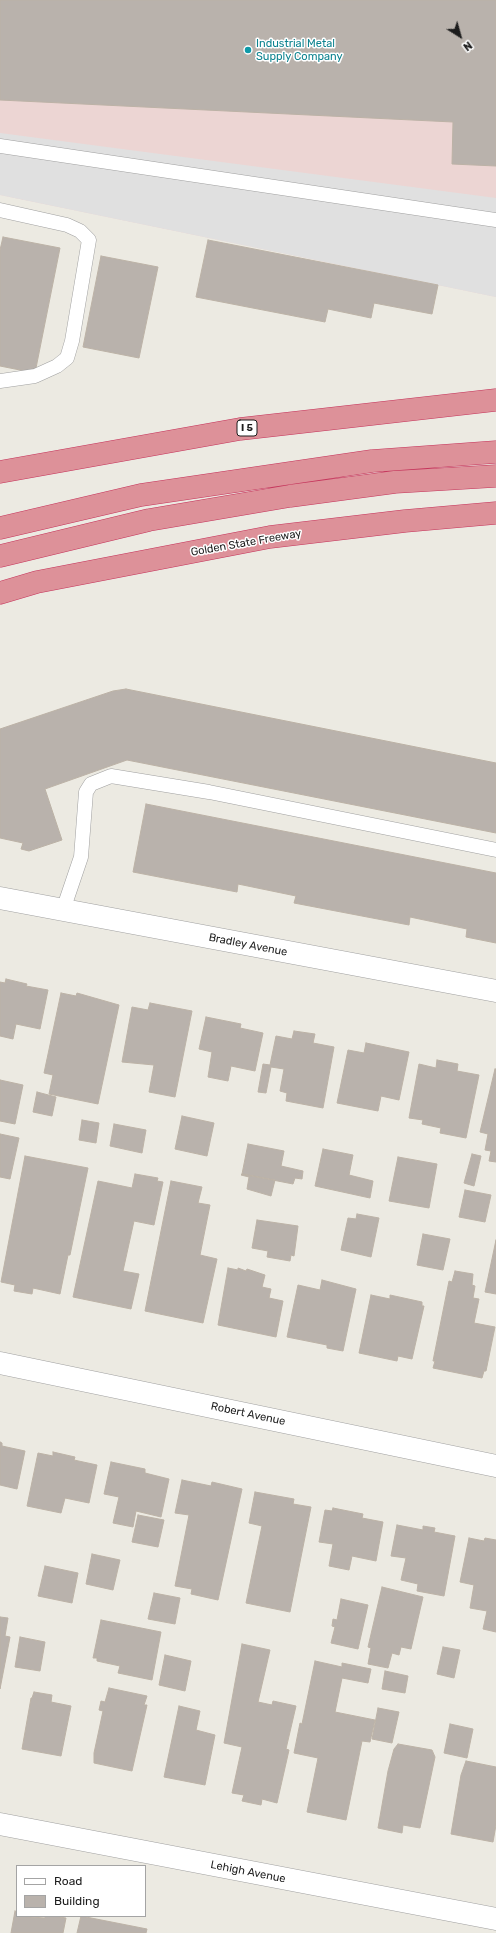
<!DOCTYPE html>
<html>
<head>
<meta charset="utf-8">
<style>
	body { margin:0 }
	#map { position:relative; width:496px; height:1933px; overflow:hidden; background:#eceae2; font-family:Rubik,sans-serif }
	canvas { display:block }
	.legend { position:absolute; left:16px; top:1865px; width:130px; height:52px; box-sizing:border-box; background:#fff; border:1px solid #a4a4a4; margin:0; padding:5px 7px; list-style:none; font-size:12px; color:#1c1c1c }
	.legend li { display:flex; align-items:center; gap:8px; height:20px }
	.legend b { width:20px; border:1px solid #a4a4a4 }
	.north { position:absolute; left:440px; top:16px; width:40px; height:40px; -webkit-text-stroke:3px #fff; paint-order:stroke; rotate:143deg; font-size:11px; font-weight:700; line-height:16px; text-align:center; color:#1c1c1c }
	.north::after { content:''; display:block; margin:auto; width:14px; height:18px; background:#1c1c1c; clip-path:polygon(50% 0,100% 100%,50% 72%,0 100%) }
</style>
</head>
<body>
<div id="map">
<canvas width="496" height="1933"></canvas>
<ul class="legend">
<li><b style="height:5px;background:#fff"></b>Road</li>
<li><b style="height:11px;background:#b9b2ac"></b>Building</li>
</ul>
<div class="north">N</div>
</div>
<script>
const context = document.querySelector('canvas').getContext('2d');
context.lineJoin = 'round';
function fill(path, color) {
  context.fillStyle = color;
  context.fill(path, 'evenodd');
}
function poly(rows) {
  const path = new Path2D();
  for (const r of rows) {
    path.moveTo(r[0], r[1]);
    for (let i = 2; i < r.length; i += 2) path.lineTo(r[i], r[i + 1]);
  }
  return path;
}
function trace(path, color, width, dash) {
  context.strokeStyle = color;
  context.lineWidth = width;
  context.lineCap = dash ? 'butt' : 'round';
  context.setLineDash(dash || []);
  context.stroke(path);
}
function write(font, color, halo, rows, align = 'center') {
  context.font = font + ' Rubik,sans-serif';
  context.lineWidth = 3;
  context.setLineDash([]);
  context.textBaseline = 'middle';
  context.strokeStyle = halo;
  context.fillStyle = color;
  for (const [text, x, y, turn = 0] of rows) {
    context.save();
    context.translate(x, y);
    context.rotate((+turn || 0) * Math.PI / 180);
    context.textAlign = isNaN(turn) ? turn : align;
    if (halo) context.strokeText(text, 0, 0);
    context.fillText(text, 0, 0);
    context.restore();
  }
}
fill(poly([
	[0,0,496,0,496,297,0,195]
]), '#ecd5d3');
fill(poly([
	[0,133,496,198,496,297,0,195]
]), '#e0e0e0');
const building = poly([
	[0,0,496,0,496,166,452,164,453,122,0,100,0,0],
	[3,237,60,248,35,373,0,366,0,250,3,237],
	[208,240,438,285,432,314,374,303,371,318,328,309,325,322,196,297,208,240],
	[101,256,158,267,139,358,83,347,101,256],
	[126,689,496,763,496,833,127,760,45,789,62,840,29,851,21,849,23,843,0,838,0,729,113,691,126,689],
	[146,804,496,873,496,943,466,937,467,929,410,917,409,925,294,903,296,896,238,884,237,892,133,872,146,804],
	[6,979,27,984,26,986,48,990,40,1029,16,1024,13,1039,0,1036,0,982,5,983,6,979],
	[61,993,76,996,77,993,119,1005,98,1104,49,1094,53,1075,44,1073,61,993],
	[150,1003,192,1011,175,1097,149,1092,154,1065,122,1062,132,1007,148,1010,150,1003],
	[206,1017,241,1024,240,1028,263,1033,255,1071,231,1066,228,1081,208,1077,212,1052,199,1049,206,1017],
	[294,1031,315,1034,313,1043,334,1047,323,1108,286,1101,287,1093,280,1091,284,1069,271,1067,266,1093,258,1092,263,1064,270,1065,276,1036,292,1039,294,1031],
	[366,1043,409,1052,399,1100,381,1096,378,1111,337,1103,348,1050,364,1053,366,1043],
	[437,1060,458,1064,457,1071,479,1075,466,1138,440,1133,441,1128,422,1124,423,1120,409,1118,419,1064,436,1068,437,1060],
	[495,1069,496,1069,496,1162,489,1161,491,1151,485,1150,488,1134,480,1132,495,1069],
	[0,1080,23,1085,15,1124,0,1121,0,1080],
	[37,1092,56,1097,52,1116,33,1112,37,1092],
	[182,1116,214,1123,207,1156,175,1149,182,1116],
	[82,1120,99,1123,96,1143,79,1140,82,1120],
	[114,1124,146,1130,142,1153,110,1146,114,1124],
	[0,1134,19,1138,10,1179,0,1177,0,1134],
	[248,1144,284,1151,281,1166,303,1171,302,1179,295,1178,293,1184,242,1174,248,1144],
	[323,1149,353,1155,349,1175,373,1181,370,1198,315,1186,323,1149],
	[472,1154,481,1156,474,1186,464,1183,472,1154],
	[25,1156,88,1168,70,1255,68,1255,60,1294,33,1288,32,1294,14,1291,15,1285,1,1282,25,1156],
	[398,1157,437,1164,429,1208,389,1201,398,1157],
	[135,1174,158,1178,157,1181,163,1182,154,1225,134,1221,123,1271,139,1274,131,1309,73,1297,98,1181,132,1188,135,1174],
	[242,1174,275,1180,271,1196,247,1189,249,1177,241,1175,242,1174],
	[171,1181,202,1187,198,1203,210,1205,200,1255,217,1259,203,1323,145,1311,171,1181],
	[465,1190,491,1195,485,1222,459,1217,465,1190],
	[357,1214,379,1218,371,1257,341,1250,348,1218,356,1219,357,1214],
	[257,1220,298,1226,294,1256,291,1255,290,1261,267,1257,268,1251,252,1248,257,1220],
	[423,1234,450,1239,443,1270,417,1265,423,1234],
	[496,1240,496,1294,485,1292,496,1240],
	[228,1268,238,1270,238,1268,246,1271,247,1269,265,1275,262,1287,271,1289,269,1298,283,1301,276,1337,218,1325,228,1268],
	[455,1271,473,1274,472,1285,475,1286,473,1298,479,1299,474,1323,495,1327,486,1371,484,1371,482,1378,433,1368,435,1361,433,1361,449,1281,452,1282,455,1271],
	[322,1280,356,1289,343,1351,327,1348,327,1345,287,1337,298,1285,320,1290,322,1280],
	[371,1295,390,1299,390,1295,422,1302,422,1306,424,1306,412,1359,398,1356,397,1361,359,1353,371,1295],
	[0,1442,2,1443,2,1446,25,1451,17,1489,0,1485,0,1442],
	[53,1452,75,1457,74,1460,97,1465,89,1503,65,1498,61,1513,27,1506,38,1453,53,1456,53,1452],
	[111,1462,145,1469,145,1473,169,1479,161,1517,136,1511,133,1527,113,1523,119,1497,104,1494,111,1462],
	[182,1480,211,1486,212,1482,242,1489,218,1600,191,1594,192,1589,175,1586,189,1515,175,1513,182,1480],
	[255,1492,294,1499,293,1504,311,1507,290,1612,246,1603,262,1526,249,1523,255,1492],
	[333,1508,363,1514,362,1518,383,1522,376,1561,352,1556,349,1570,329,1566,333,1544,319,1542,325,1510,332,1511,333,1508],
	[138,1515,164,1520,158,1547,132,1542,138,1515],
	[397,1525,423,1530,423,1526,435,1528,434,1532,455,1536,444,1596,417,1591,418,1584,401,1580,406,1558,391,1556,397,1525],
	[469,1538,484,1541,485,1538,496,1540,496,1632,483,1629,487,1611,470,1608,474,1585,460,1582,469,1538],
	[92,1554,120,1560,113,1590,86,1584,92,1554],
	[45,1566,78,1573,72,1603,38,1596,45,1566],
	[382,1587,423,1597,411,1649,401,1647,399,1655,392,1653,388,1668,368,1664,371,1648,368,1647,382,1587],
	[154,1593,180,1598,175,1624,148,1619,154,1593],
	[341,1599,368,1605,358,1649,331,1643,335,1627,332,1626,333,1619,337,1620,341,1599],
	[0,1617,8,1618,5,1636,10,1637,0,1689,0,1617],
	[101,1620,161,1632,152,1680,118,1673,120,1666,97,1661,97,1658,93,1658,101,1620],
	[20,1637,45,1642,40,1671,15,1667,20,1637],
	[242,1644,270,1650,258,1702,272,1705,273,1701,296,1706,286,1749,289,1750,277,1803,262,1799,261,1805,242,1801,244,1795,232,1793,242,1747,224,1743,242,1644],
	[443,1647,460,1650,454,1678,437,1674,443,1647],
	[165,1655,191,1661,185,1691,159,1685,165,1655],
	[315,1661,342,1667,342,1663,371,1669,368,1683,342,1678,335,1712,375,1720,370,1742,362,1741,346,1820,307,1812,318,1758,294,1753,300,1723,302,1724,315,1661],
	[385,1671,408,1676,405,1693,382,1689,385,1671],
	[109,1688,147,1696,144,1705,147,1705,132,1771,94,1763,94,1753,103,1711,99,1710,101,1701,105,1702,109,1688],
	[34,1692,52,1695,51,1702,71,1706,61,1756,22,1749,31,1698,32,1698,34,1692],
	[179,1706,200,1711,196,1730,215,1735,205,1785,164,1777,179,1706],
	[378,1708,399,1712,392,1743,372,1739,378,1708],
	[450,1724,473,1729,467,1758,444,1753,450,1724],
	[398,1744,432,1750,435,1757,420,1828,403,1825,402,1833,378,1828,388,1771,394,1749,398,1744],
	[466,1761,496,1767,496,1825,493,1842,451,1834,461,1775,466,1761],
	[15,1911,17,1912,17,1916,45,1918,45,1916,54,1916,66,1918,63,1933,11,1933,15,1911],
	[81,1916,147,1929,146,1933,77,1933,81,1916]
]);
fill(building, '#b9b2ac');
trace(building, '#bcb2a6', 1);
const service = poly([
	[0,146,496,220],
	[0,210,67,225,80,231,89,240,72,341,67,358,57,366,35,376,0,381],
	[63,910,81,857,86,792,91,784,111,776,209,792,496,850]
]);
const minor = poly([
	[0,898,496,991],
	[0,1363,496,1466],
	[0,1824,496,1919]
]);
const motorway = poly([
	[0,472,240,429,496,400],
	[0,528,141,495,372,461,496,452],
	[0,556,149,520,290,496,395,482,496,476],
	[0,593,37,582,270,537,405,521,496,513]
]);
trace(service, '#a0a0a0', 15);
trace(minor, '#a0a0a0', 23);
trace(motorway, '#c5345b', 23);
trace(service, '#fff', 14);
trace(minor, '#fff', 22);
trace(motorway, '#dd9199', 22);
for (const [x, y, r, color] of [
	[248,50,4,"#0f9aa8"]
]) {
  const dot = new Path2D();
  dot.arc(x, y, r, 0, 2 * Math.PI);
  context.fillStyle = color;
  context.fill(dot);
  trace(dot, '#fff', 1.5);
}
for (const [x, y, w] of [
	[247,428,20]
]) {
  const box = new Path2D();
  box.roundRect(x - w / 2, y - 8, w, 16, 3);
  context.fillStyle = '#fff';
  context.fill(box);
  trace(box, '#1c1c1c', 1);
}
write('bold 10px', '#1c1c1c', null, [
	["I 5",247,428]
]);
write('11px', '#0d838f', '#fff', [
	["Industrial Metal",256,44],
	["Supply Company",256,57]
], 'left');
write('11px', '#1c1c1c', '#fff', [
	["Golden State Freeway",246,543,-10],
	["Bradley Avenue",248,945,11],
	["Robert Avenue",248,1414,12],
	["Lehigh Avenue",248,1872,11]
]);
</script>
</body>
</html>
